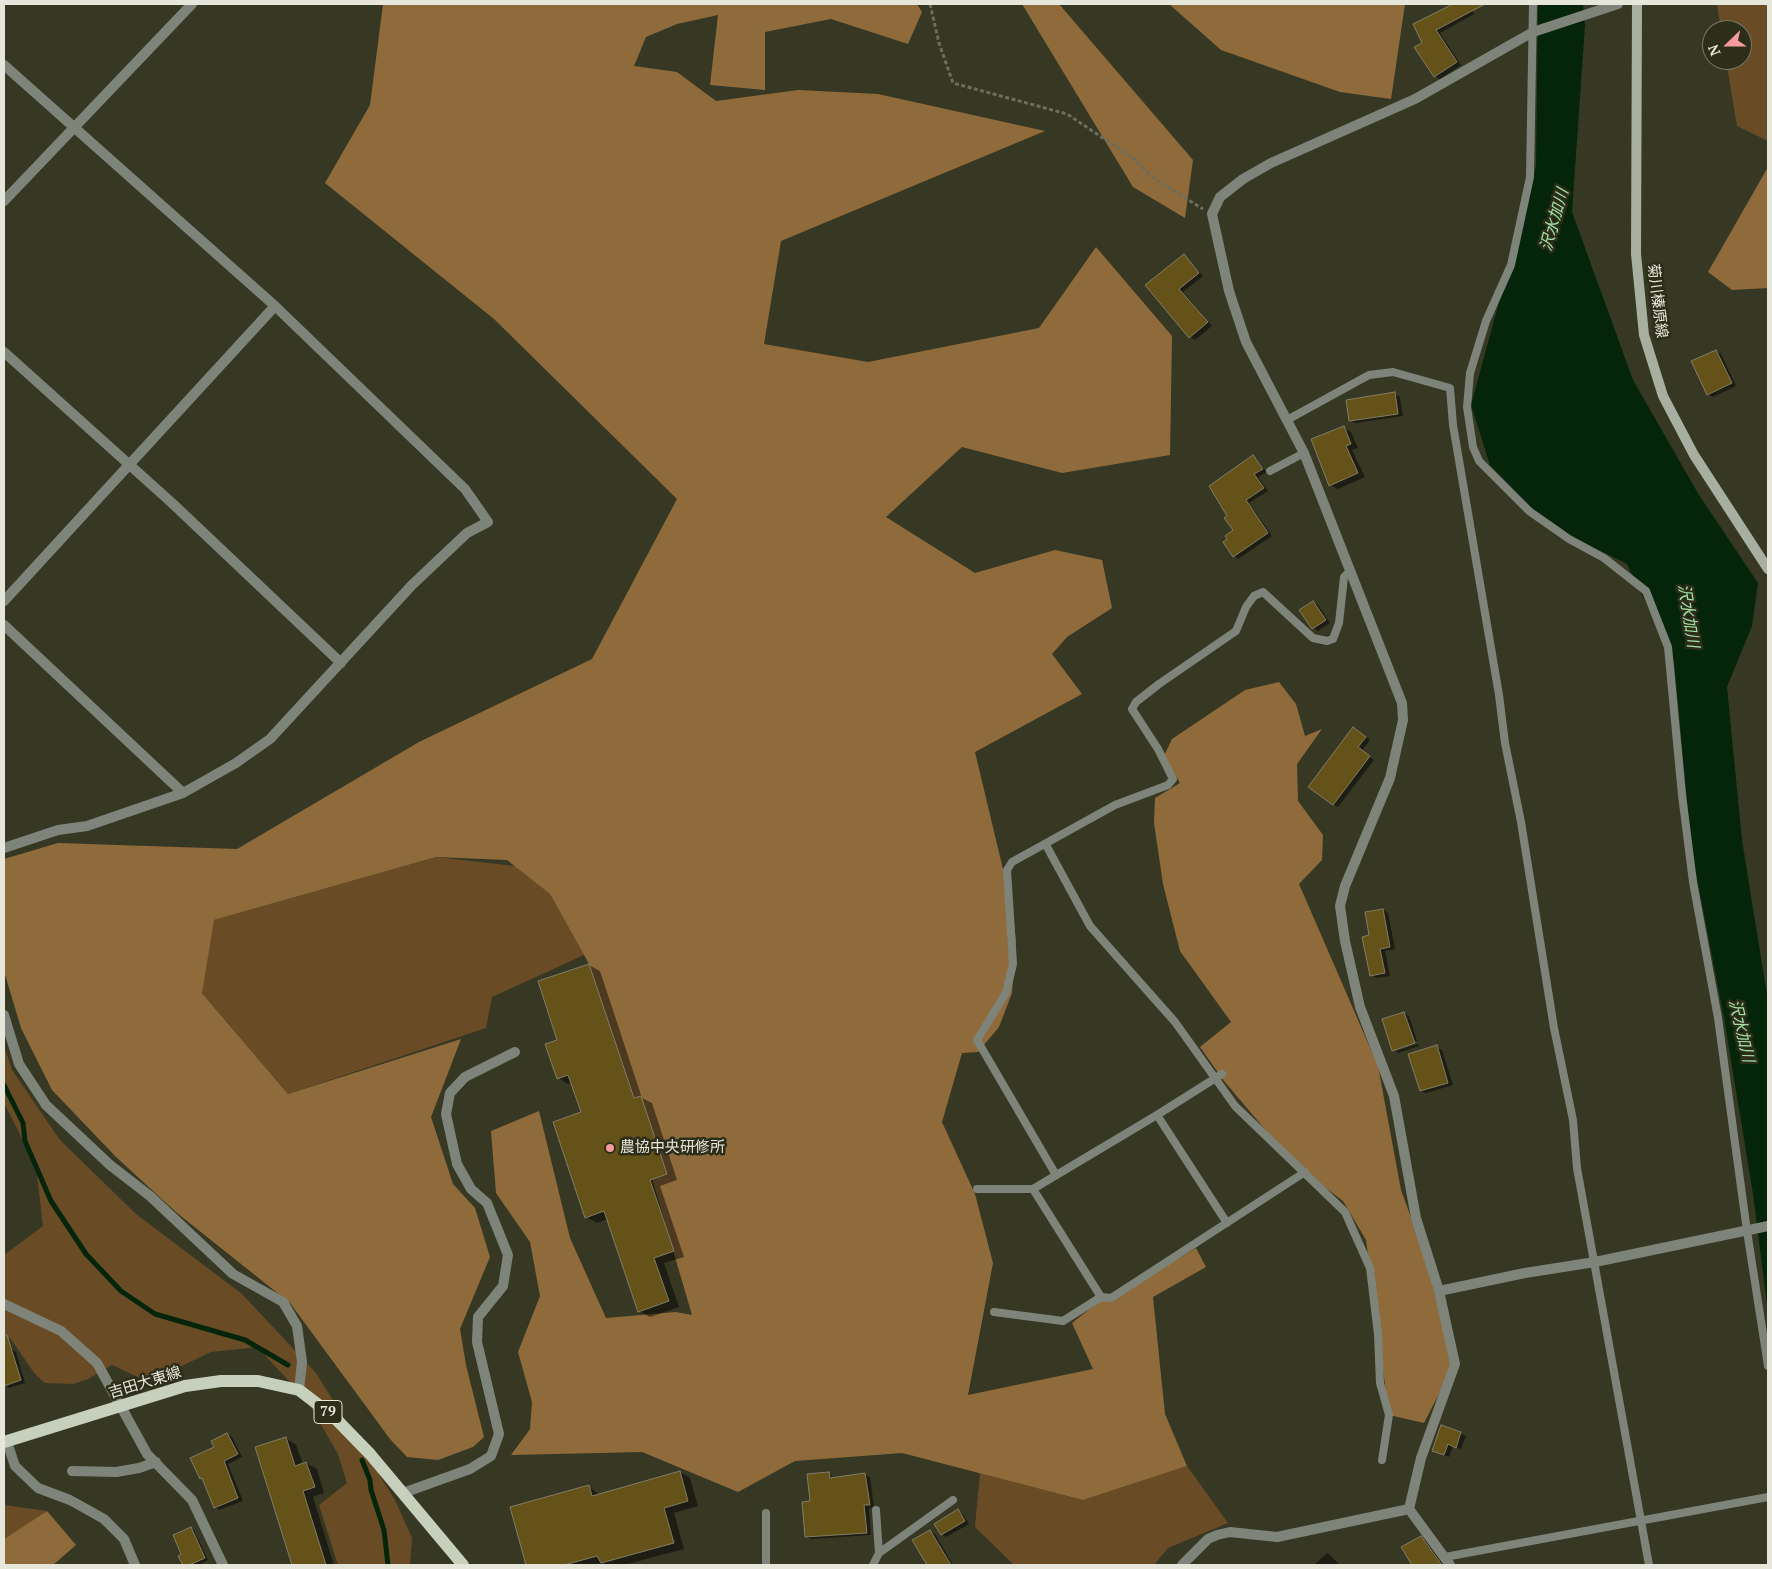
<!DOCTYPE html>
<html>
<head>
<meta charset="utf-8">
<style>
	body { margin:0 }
	#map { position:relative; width:1772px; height:1569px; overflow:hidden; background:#373824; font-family:"PT Serif",serif }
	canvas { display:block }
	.frame { position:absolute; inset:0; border:5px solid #e6e6da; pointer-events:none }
	.north { position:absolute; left:1702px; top:20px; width:50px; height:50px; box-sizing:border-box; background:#2d2e1a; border:1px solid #777867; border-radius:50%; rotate:248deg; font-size:14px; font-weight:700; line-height:20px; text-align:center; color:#e6e6da }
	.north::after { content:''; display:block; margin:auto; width:18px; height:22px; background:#f59b9e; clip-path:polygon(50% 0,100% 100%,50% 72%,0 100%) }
</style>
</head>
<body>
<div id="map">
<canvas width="1772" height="1569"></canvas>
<div class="frame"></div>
<div class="north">N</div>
</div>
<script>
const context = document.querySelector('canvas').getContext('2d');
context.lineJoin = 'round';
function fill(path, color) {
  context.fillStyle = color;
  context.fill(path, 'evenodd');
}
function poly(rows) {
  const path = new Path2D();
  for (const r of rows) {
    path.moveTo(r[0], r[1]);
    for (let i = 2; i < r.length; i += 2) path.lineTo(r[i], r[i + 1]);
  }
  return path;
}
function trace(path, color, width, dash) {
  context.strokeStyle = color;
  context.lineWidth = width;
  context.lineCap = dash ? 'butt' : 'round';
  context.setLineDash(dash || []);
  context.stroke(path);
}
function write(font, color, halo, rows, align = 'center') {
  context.font = font + ' "PT Serif","Noto Sans JP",serif';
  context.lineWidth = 5;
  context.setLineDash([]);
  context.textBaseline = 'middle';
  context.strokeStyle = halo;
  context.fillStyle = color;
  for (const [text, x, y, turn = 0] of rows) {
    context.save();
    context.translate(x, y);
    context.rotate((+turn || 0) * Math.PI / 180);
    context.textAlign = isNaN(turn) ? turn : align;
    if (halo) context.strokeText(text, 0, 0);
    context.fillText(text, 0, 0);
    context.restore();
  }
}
fill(poly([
	[1717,4,1768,4,1768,141,1737,126,1726,60,1742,60,1742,30,1721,30],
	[436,857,515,866,550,894,584,955,492,997,486,1028,288,1094,194,983,214,920],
	[4,1046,12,1070,60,1140,136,1214,242,1294,316,1373,395,1500,412,1538,410,1565,338,1565,319,1505,347,1483,338,1454,306,1399,257,1347,211,1352,169,1372,138,1377,112,1365,88,1379,73,1384,45,1383,35,1374,10,1338,4,1339,4,1255,43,1226,36,1166,4,1103],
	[1187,1466,1228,1523,1168,1548,1154,1565,1014,1565,975,1527,980,1473,1083,1500],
	[4,1505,47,1511,4,1539]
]), '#694c25');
fill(poly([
	[383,4,917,4,922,12,908,44,831,19,765,32,765,90,710,85,718,15,677,24,646,37,634,66,677,72,716,101,798,90,878,94,1045,131,781,241,764,344,868,362,1039,328,1096,247,1172,336,1170,455,1062,473,962,447,886,517,975,573,1055,550,1102,560,1112,608,1067,637,1052,654,1082,694,975,752,1012,907,1016,941,1012,993,999,1027,978,1052,962,1053,942,1122,975,1194,993,1263,968,1395,1093,1369,1072,1323,1106,1296,1109,1301,1196,1248,1206,1267,1153,1297,1165,1414,1187,1466,1083,1500,902,1453,795,1461,738,1492,642,1452,511,1455,530,1429,532,1402,518,1352,540,1296,530,1242,496,1193,491,1131,539,1111,570,1238,606,1318,676,1312,692,1315,589,964,550,894,507,860,436,857,214,920,202,993,288,1094,461,1039,431,1117,453,1184,475,1208,490,1257,460,1329,466,1365,484,1437,473,1447,438,1460,407,1457,390,1439,290,1303,177,1213,116,1157,52,1090,21,1028,4,971,4,859,58,843,237,849,419,742,592,659,677,499,494,319,325,183,370,105],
	[1022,4,1059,4,1193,160,1185,218,1133,187],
	[1169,4,1405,4,1391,99,1340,92,1221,50],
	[1768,167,1768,288,1732,290,1708,272],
	[1279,682,1296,704,1305,736,1322,729,1297,764,1298,801,1323,835,1322,860,1299,884,1378,1066,1401,1190,1418,1237,1453,1356,1440,1392,1424,1423,1389,1415,1366,1240,1343,1201,1310,1176,1285,1153,1224,1081,1200,1047,1231,1022,1180,951,1163,884,1154,823,1155,798,1180,783,1164,756,1172,739,1245,690],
	[47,1511,76,1545,53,1565,4,1565,4,1539]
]), '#8f6b3c');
fill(poly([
	[1538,4,1583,4,1585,25,1572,212,1633,380,1699,495,1758,583,1752,626,1727,687,1742,840,1768,1001,1768,1313,1753,1194,1724,1018,1692,853,1674,661,1627,564,1549,525,1490,465,1471,405,1536,166]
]), '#05250a');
fill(poly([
	[1456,4,1469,4,1474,14,1440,33,1461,65,1440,79,1435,76,1415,25],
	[1184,256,1203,276,1183,292,1212,326,1195,340,1190,337,1147,285],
	[1716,351,1721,354,1736,386,1713,397,1708,394],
	[1395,394,1400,397,1403,416,1355,423,1350,420],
	[1344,428,1351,432,1358,448,1352,450,1365,477,1338,489,1330,485],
	[1253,456,1267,472,1258,477,1268,491,1249,503,1272,536,1238,559,1234,556,1234,531,1229,516],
	[1313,602,1318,605,1330,623,1318,631,1313,628],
	[1358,731,1370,740,1362,751,1374,760,1338,807,1333,804],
	[1383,910,1388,913,1395,949,1385,951,1390,976,1377,978,1372,976,1371,936],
	[589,965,600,971,642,1098,652,1103,677,1180,660,1186,684,1257,664,1263,679,1307,650,1317,639,1311,608,1219,597,1223,586,1217,583,1113,572,1083,568,1084,558,1078,559,1040],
	[1404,1013,1409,1016,1417,1041,1395,1048,1395,1051,1394,1050],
	[1418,1044,1419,1046,1398,1053,1396,1051],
	[1437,1047,1442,1050,1453,1085,1426,1093,1421,1091],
	[11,1349,16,1352,25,1383,9,1388,4,1383,4,1352],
	[1442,1426,1466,1436,1461,1449,1453,1446,1449,1457,1433,1451],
	[227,1434,232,1437,242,1457,228,1464,243,1501,219,1510,215,1507,205,1481,201,1478,216,1448],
	[286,1438,296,1445,303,1464,306,1463,317,1469,324,1493,313,1497,334,1565,293,1565,256,1448],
	[680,1472,690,1478,698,1506,674,1513,684,1549,624,1565,607,1565,603,1563,595,1565,527,1565,511,1508,588,1486,600,1495],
	[829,1473,834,1479,865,1475,870,1477,874,1507,869,1508,871,1535,811,1539,807,1537],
	[958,1511,963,1514,969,1524,946,1537,942,1534],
	[191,1528,194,1530,208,1560,199,1565,184,1565,180,1556,183,1555],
	[930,1531,935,1534,953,1565,928,1565,914,1541],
	[1421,1538,1428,1542,1444,1565,1414,1565,1403,1547],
	[1327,1553,1331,1556,1340,1565,1314,1565]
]), '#0007');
trace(poly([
	[4,1085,23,1123,25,1141,51,1201,86,1254,121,1291,155,1314,245,1340,288,1365],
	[362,1460,370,1480,371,1490,384,1530,388,1565]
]), '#05250a', 5);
const building = poly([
	[1453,4,1485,4,1436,30,1457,62,1434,77,1414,47,1422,43,1413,24,1453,4],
	[1184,254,1199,273,1179,289,1208,322,1189,338,1145,285,1184,254],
	[1716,350,1732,383,1707,395,1691,361,1716,350],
	[1395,392,1398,414,1349,421,1346,400,1395,392],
	[1344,426,1351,444,1346,446,1358,473,1329,486,1311,439,1344,426],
	[1253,455,1263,469,1254,474,1264,488,1246,500,1268,533,1233,557,1223,542,1227,539,1225,536,1233,530,1224,518,1227,516,1209,486,1253,455],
	[1313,601,1326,620,1312,629,1299,610,1313,601],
	[1353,727,1366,737,1358,747,1370,756,1333,805,1308,787,1353,727],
	[1383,909,1390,947,1380,949,1385,973,1370,976,1362,937,1369,935,1365,912,1383,909],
	[589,964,634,1098,641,1096,667,1174,650,1180,674,1251,654,1258,669,1301,638,1312,604,1211,585,1218,553,1122,581,1112,568,1075,557,1079,545,1044,557,1040,538,981,589,964],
	[1404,1012,1415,1043,1392,1051,1382,1019,1404,1012],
	[1437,1045,1448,1083,1420,1091,1408,1054,1437,1045],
	[4,1335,7,1335,21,1380,4,1386,4,1335],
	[1441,1425,1461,1432,1456,1448,1448,1444,1444,1455,1432,1451,1441,1425],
	[227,1433,238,1454,224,1461,238,1498,214,1508,202,1478,200,1479,190,1458,214,1447,211,1441,227,1433],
	[286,1437,295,1466,306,1462,315,1487,303,1491,326,1565,292,1565,255,1447,286,1437],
	[680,1471,688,1501,664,1508,674,1543,601,1563,597,1556,564,1565,526,1565,510,1507,589,1485,592,1496,680,1471],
	[829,1472,830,1478,865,1473,870,1505,864,1505,867,1533,805,1537,802,1502,810,1501,807,1474,829,1472],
	[958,1509,965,1521,941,1535,934,1524,958,1509],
	[191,1527,205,1558,189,1565,183,1565,178,1556,181,1554,173,1535,191,1527],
	[930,1530,951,1565,927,1565,912,1540,930,1530],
	[1421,1536,1442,1565,1412,1565,1401,1547,1421,1536]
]);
fill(building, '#645218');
trace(building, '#837c66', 1);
trace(poly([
	[930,4,939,43,953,83,1067,114,1133,158,1153,178,1203,209]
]), '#6c6d5b', 3, [4, 2.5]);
trace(poly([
	[1533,4,1530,177,1511,265,1486,321,1470,373,1467,407,1473,447,1479,461,1529,511,1569,539,1604,558,1646,591,1668,647,1682,795,1693,882,1718,1018,1747,1231,1768,1366],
	[1287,420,1369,375,1393,372,1450,388,1453,425,1499,695,1505,743,1521,822,1554,1028,1573,1120,1577,1168,1649,1565],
	[1270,471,1304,453],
	[1046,845,1090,926,1175,1022,1235,1106,1345,1212,1370,1268,1378,1334,1380,1383,1389,1415,1382,1460],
	[1222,1074,1157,1115,1227,1223],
	[1056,1175,977,1040,1006,993,1013,964,1007,870,1012,862,1115,805,1168,785,1173,779,1158,749,1132,709,1136,702,1159,684,1236,631,1246,607,1254,596,1263,592,1313,638,1327,641,1333,639,1339,623,1344,577,1349,572],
	[977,1189,1033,1189],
	[1101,1297,1033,1189,1157,1115],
	[994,1312,1063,1321,1101,1297,1111,1298,1305,1172],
	[879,1553,953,1500],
	[1445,1557,1768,1497],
	[766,1565,766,1513],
	[873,1565,879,1553,876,1510]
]), '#7f847a', 8);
trace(poly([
	[4,65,275,306,465,489,488,522,467,533,412,585,270,739,236,763,183,793,87,826,58,830,4,848],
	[4,201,192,4],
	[4,352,172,503,341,663],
	[4,601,275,306],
	[4,625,183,793],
	[1439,1291,1525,1273,1595,1262,1768,1226],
	[4,1304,61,1331,97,1363,147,1454,192,1500,223,1565],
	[7,1442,15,1466,38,1488,70,1500,104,1519,124,1539,135,1565],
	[72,1471,116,1472,139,1468,156,1462],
	[1182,1565,1208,1539,1217,1535,1230,1532,1277,1537,1409,1509],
	[1450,1565,1409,1509,1421,1458,1455,1364,1439,1291,1416,1218,1394,1096,1360,1007,1345,941,1340,906,1345,886,1390,778,1403,720,1402,703,1304,453,1246,342,1229,291,1212,214,1220,197,1243,179,1271,163,1415,99,1533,32,1618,4]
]), '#7f847a', 10);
trace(poly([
	[4,1015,19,1064,46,1105,110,1165,150,1196,233,1274,283,1302,297,1326,302,1362,299,1390],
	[403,1493,470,1469,491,1456,499,1434,477,1342,478,1317,503,1286,508,1255,487,1203,471,1189,457,1164,446,1114,450,1093,465,1077,515,1052]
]), '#7f847a', 10);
trace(poly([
	[1637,4,1636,254,1644,335,1663,396,1694,455,1768,569]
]), '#a8afa0', 10);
trace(poly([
	[4,1442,185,1386,221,1381,258,1381,299,1390,333,1416,370,1454,463,1565]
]), '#c7d0bd', 12);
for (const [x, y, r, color] of [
	[610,1148,5,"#f59b9e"]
]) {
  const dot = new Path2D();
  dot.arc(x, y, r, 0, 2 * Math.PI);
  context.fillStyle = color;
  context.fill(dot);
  trace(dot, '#2d2e1a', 2);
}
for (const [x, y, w] of [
	[328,1412,28]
]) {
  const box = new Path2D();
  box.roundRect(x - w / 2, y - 11.5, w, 23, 4);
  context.fillStyle = '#2d2e1a';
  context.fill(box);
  trace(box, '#e6e6da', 1);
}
write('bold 14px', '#e6e6da', null, [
	["79",328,1412]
]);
write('15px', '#e6e6da', '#2d2e1a', [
	["菊川榛原線",1657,301,83],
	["吉田大東線",145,1383,-17]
]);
write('15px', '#e6e6da', '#2d2e1a', [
	["農協中央研修所",620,1148]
], 'left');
write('italic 16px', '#a1e4a6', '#2d2e1a', [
	["沢水加川",1555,220,-74],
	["沢水加川",1688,616,81],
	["沢水加川",1741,1031,77]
]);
</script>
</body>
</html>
